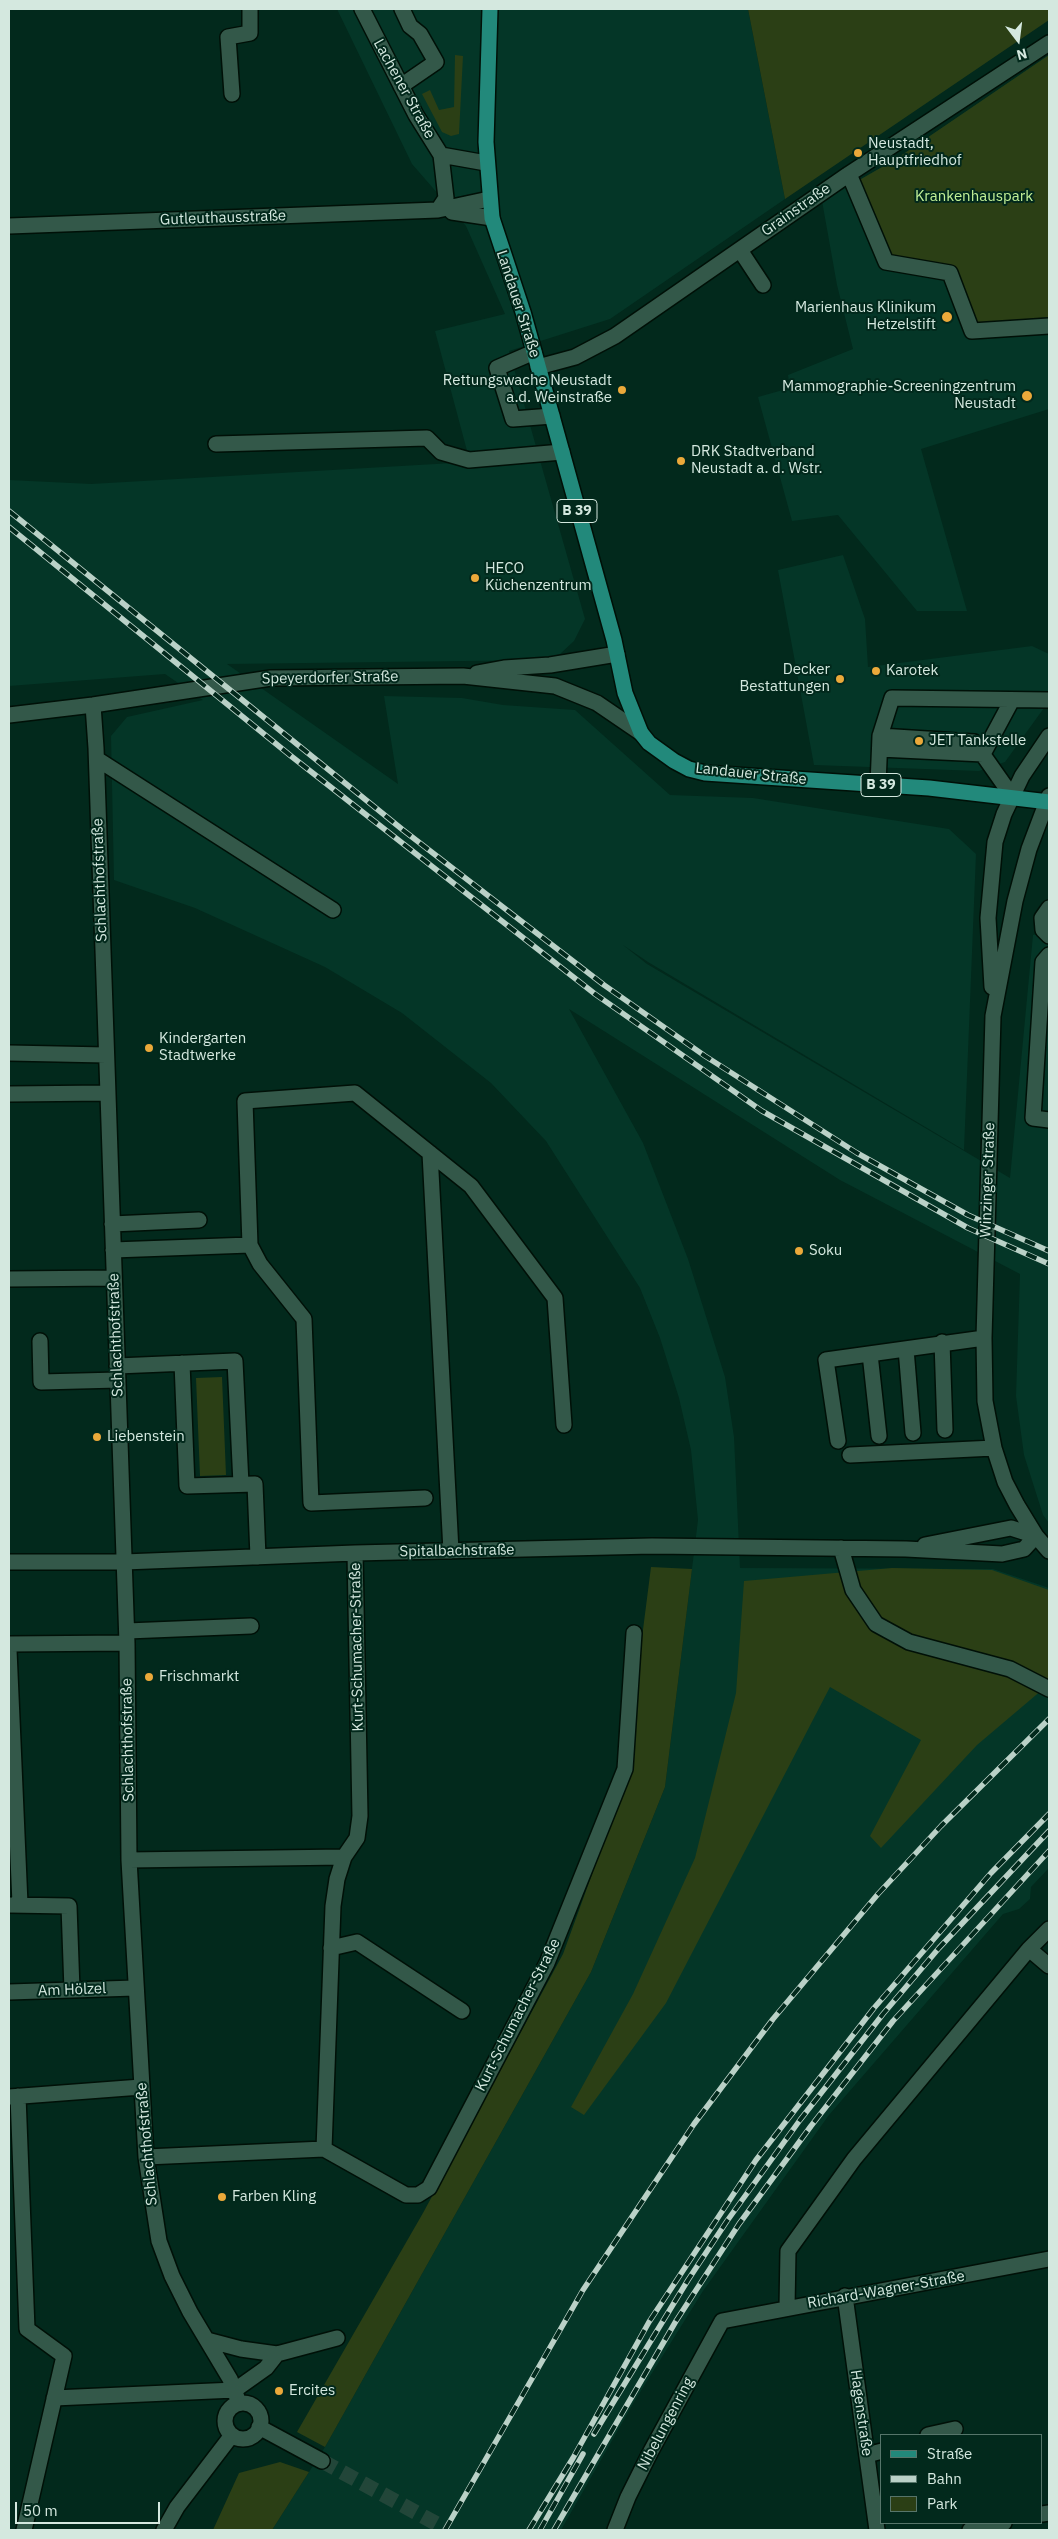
<!DOCTYPE html>
<html>
<head>
<meta charset="utf-8">
<style>
	body { margin:0 }
	#map { position:relative; width:1058px; height:2539px; overflow:hidden; background:#02291c; font-family:"IBM Plex Sans",sans-serif }
	canvas { display:block }
	.frame { position:absolute; inset:0; border:10px solid #d4e8df; pointer-events:none }
	.legend { position:absolute; left:880px; top:2434px; width:162px; height:90px; box-sizing:border-box; background:#02291c; border:1px solid #56756a; margin:0; padding:6px 9px; list-style:none; font-size:15px; color:#d4e8df }
	.legend li { display:flex; align-items:center; gap:10px; height:25px }
	.legend b { width:25px; border:1px solid #56756a }
	.north { position:absolute; left:993px; top:15px; width:50px; height:50px; -webkit-text-stroke:4px #02291c; paint-order:stroke; rotate:165deg; font-size:14px; font-weight:700; line-height:20px; text-align:center; color:#d4e8df }
	.north::after { content:''; display:block; margin:auto; width:18px; height:22px; background:#d4e8df; clip-path:polygon(50% 0,100% 100%,50% 72%,0 100%) }
	.scale { position:absolute; left:15px; top:2502px; width:145px; height:22px; box-sizing:border-box; border:2px solid #d4e8df; border-top:0; padding-left:6px; font-size:15px; line-height:18px; white-space:nowrap; color:#d4e8df; -webkit-text-stroke:4px #02291c; paint-order:stroke }
</style>
</head>
<body>
<div id="map">
<canvas width="1058" height="2539"></canvas>
<div class="frame"></div>
<ul class="legend">
<li><b style="height:6px;background:#22897b"></b>Straße</li>
<li><b style="height:6px;background:#bad1c7"></b>Bahn</li>
<li><b style="height:14px;background:#2b3f15"></b>Park</li>
</ul>
<div class="north">N</div>
<div class="scale">50 m</div>
</div>
<script>
const context = document.querySelector('canvas').getContext('2d');
context.lineJoin = 'round';
function fill(path, color) {
  context.fillStyle = color;
  context.fill(path, 'evenodd');
}
function poly(rows) {
  const path = new Path2D();
  for (const r of rows) {
    if (r.length === 3) {
      path.moveTo(r[0] + r[2], r[1]);
      path.arc(r[0], r[1], r[2], 0, 2 * Math.PI);
      continue;
    }
    path.moveTo(r[0], r[1]);
    for (let i = 2; i < r.length; i += 2) path.lineTo(r[i], r[i + 1]);
  }
  return path;
}
function trace(path, color, width, dash) {
  context.strokeStyle = color;
  context.lineWidth = width;
  context.lineCap = dash ? 'butt' : 'round';
  context.setLineDash(dash || []);
  context.stroke(path);
}
function write(font, color, halo, rows, align = 'center') {
  context.font = font + ' "IBM Plex Sans",sans-serif';
  context.lineWidth = 4;
  context.setLineDash([]);
  context.textBaseline = 'middle';
  context.strokeStyle = halo;
  context.fillStyle = color;
  for (const [text, x, y, turn = 0] of rows) {
    context.save();
    context.translate(x, y);
    context.rotate((+turn || 0) * Math.PI / 180);
    context.textAlign = isNaN(turn) ? turn : align;
    if (halo) context.strokeText(text, 0, 0);
    context.fillText(text, 0, 0);
    context.restore();
  }
}
fill(poly([
	[337,9,748,9,785,199,610,319,509,351,585,619,574,641,560,654,545,660,227,664,398,784,384,696,462,698,503,705,575,710,670,795,753,798,949,829,976,854,964,1150,648,962,623,945,647,964,1010,1178,1033,935,1049,930,1049,1523,1043,1515,1024,1455,1016,1396,1020,1274,840,1180,569,1009,643,1143,688,1259,725,1377,734,1437,740,1568,993,1569,1049,1588,1049,1868,1031,1887,1030,1899,1019,1909,1003,1914,829,2115,703,2291,634,2402,561,2530,272,2530,325,2447,591,1972,665,1787,698,1520,691,1450,679,1398,660,1338,640,1288,546,1141,491,1083,402,1013,325,967,195,908,114,880,111,736,127,717,203,700,165,674,9,686,9,480,91,484,470,462,435,331,505,314,466,226,412,164],
	[1049,55,1049,409,921,449,967,611,917,611,838,515,792,521,758,397,790,388,788,375,853,349,837,285,822,201,896,159],
	[843,555,865,619,868,667,1032,646,1049,654,1049,701,1005,762,979,771,814,765,778,570]
]), '#043627');
fill(poly([
	[748,9,1049,9,1049,20,785,199],
	[455,55,463,56,459,134,451,136,442,132,422,94,430,90,439,110,454,107],
	[1049,55,1049,317,976,324,954,269,890,258,856,182,896,159],
	[222,1377,226,1475,200,1476,196,1378],
	[651,1567,692,1569,665,1787,591,1972,325,2447,297,2432,423,2213,563,1954,627,1778,633,1708],
	[892,1568,992,1570,1049,1590,1049,1684,977,1745,881,1848,870,1836,921,1740,830,1687,666,2003,584,2115,571,2107,633,1994,695,1858,736,1693,744,1581],
	[280,2462,309,2472,272,2530,213,2530,239,2473]
]), '#2b3f15');
trace(poly([
	[322,2461,448,2530]
]), '#224639', 15, [15, 8]);
const minor = poly([
	[362,9,416,115,441,155,446,198,438,210],
	[401,86,436,62,420,34,410,26,402,9],
	[232,94,228,37,250,33,250,9],
	[441,155,486,163],
	[849,174,886,262,950,273,972,331,1049,326],
	[452,212,492,218],
	[9,226,438,210,489,199],
	[740,250,763,285],
	[534,352,497,368,513,419,552,416],
	[538,367,575,357,615,336,849,174,1049,43],
	[216,444,427,438,441,452,469,460,562,452],
	[477,673,504,668,550,665,617,654],
	[93,705,96,748,127,1643,129,1860,146,2157,159,2241,172,2276,190,2312,230,2379,239,2403],
	[9,715,93,705,271,678,463,676,555,686,597,703,641,733],
	[880,736,974,742,1012,796],
	[880,749,983,754],
	[983,754,1012,700],
	[97,759,333,910],
	[878,785,880,736,892,698,1049,700],
	[1049,796,1029,849,1015,901,993,1016,984,1338,985,1401,994,1448,1005,1482,1017,1505,1036,1536,1049,1551],
	[1049,908,1042,918,1043,930,1049,936],
	[1049,955,1043,962,1033,1118,1049,1120],
	[992,987,988,918,995,842,1004,814,1022,776,1049,736],
	[9,1053,106,1055],
	[9,1094,107,1093],
	[430,1153,451,1551],
	[112,1224,199,1220],
	[250,1245,260,1264,304,1319,311,1503,425,1498],
	[113,1250,250,1245,245,1101,355,1093,471,1186,555,1298,564,1425],
	[9,1279,114,1278],
	[40,1341,41,1382,118,1380],
	[942,1342,945,1430],
	[906,1349,913,1433],
	[870,1354,879,1436],
	[182,1363,187,1486,255,1484,258,1557],
	[117,1366,235,1361,241,1484],
	[838,1441,826,1360,984,1338],
	[850,1455,994,1448],
	[925,1545,1011,1528,1036,1536],
	[841,1548,853,1590,876,1624,909,1642,1010,1669,1049,1689],
	[9,1562,124,1562,355,1553,652,1546,906,1549,1002,1554,1024,1549,1036,1536],
	[127,1631,251,1626],
	[9,1644,127,1643],
	[9,1650,20,1904],
	[129,1860,344,1857],
	[9,1905,69,1906,72,1990],
	[331,1948,357,1942,462,2011],
	[1029,1949,1049,1966],
	[9,1992,135,1988],
	[18,2096,27,2329,64,2356,24,2530],
	[9,2097,141,2087],
	[324,2149,333,1906,337,1879,344,1857,357,1838,360,1816,355,1553],
	[146,2157,324,2149,406,2195,418,2195,429,2188,547,1963,625,1769,634,1633],
	[845,2296,877,2530],
	[787,2307,788,2251,854,2159,1029,1949,1049,1929],
	[277,2354,337,2338],
	[54,2398,235,2390,266,2368,277,2354,241,2349,207,2340],
	[243,2421,18],
	[259,2427,322,2461],
	[928,2435,955,2429],
	[867,2455,882,2451],
	[1042,2514,1049,2513],
	[164,2530,177,2507,232,2435],
	[615,2530,628,2497,651,2451,722,2321,1049,2259],
	[970,2530,1004,2523]
]);
const major = poly([
	[490,9,486,142,492,218,523,312,552,416,614,640,625,693,641,733,649,743,674,761,689,769,705,773,929,788,1049,802]
]);
trace(minor, '#001007', 18);
trace(major, '#001007', 18);
trace(minor, '#335849', 15);
trace(major, '#22897b', 15);
const rail = poly([
	[9,511,403,830,604,985,705,1056,857,1153,968,1215,1049,1251],
	[9,527,291,756,595,994,762,1111,968,1228,1049,1264],
	[594,2434,688,2280,727,2221,800,2120,883,2014,939,1948,1049,1831],
	[445,2530,583,2290,694,2124,773,2019,878,1894,941,1826,1049,1719],
	[529,2530,573,2458,649,2322,756,2160,874,2008,991,1873,1049,1814],
	[540,2530,583,2454],
	[554,2530,676,2321,739,2224,811,2126,893,2021,1049,1851]
]);
trace(rail, '#bad1c7', 5.5);
trace(rail, '#02291c', 4, [11]);
for (const [x, y, r, color] of [
	[858,153,5,"#eba93a"],
	[947,317,6,"#eba93a"],
	[622,390,5,"#eba93a"],
	[1027,396,6,"#eba93a"],
	[681,461,5,"#eba93a"],
	[475,578,5,"#eba93a"],
	[876,671,5,"#eba93a"],
	[840,679,5,"#eba93a"],
	[919,741,5,"#eba93a"],
	[149,1048,5,"#eba93a"],
	[799,1251,5,"#eba93a"],
	[97,1437,5,"#eba93a"],
	[149,1677,5,"#eba93a"],
	[222,2197,5,"#eba93a"],
	[279,2391,5,"#eba93a"]
]) {
  const dot = new Path2D();
  dot.arc(x, y, r, 0, 2 * Math.PI);
  context.fillStyle = color;
  context.fill(dot);
  trace(dot, '#02291c', 2);
}
for (const [x, y, w] of [
	[577,511,40],
	[881,785,40]
]) {
  const box = new Path2D();
  box.roundRect(x - w / 2, y - 11.5, w, 23, 4);
  context.fillStyle = '#02291c';
  context.fill(box);
  trace(box, '#d4e8df', 1);
}
write('bold 14px', '#d4e8df', null, [
	["B 39",577,511],
	["B 39",881,785]
]);
write('15px', '#d4e8df', '#02291c', [
	["Lachener Straße",404,89,61],
	["Grainstraße",796,210,-35],
	["Gutleuthausstraße",223,218,-2],
	["Landauer Straße",518,304,72],
	["Speyerdorfer Straße",330,678,-1],
	["Landauer Straße",751,774,6],
	["Schlachthofstraße",100,880,-92],
	["Winzinger Straße",988,1180,-88],
	["Schlachthofstraße",116,1335,-92],
	["Spitalbachstraße",457,1551,-1],
	["Kurt-Schumacher-Straße",357,1647,-91],
	["Schlachthofstraße",128,1740,-91],
	["Am Hölzel",72,1990,-2],
	["Kurt-Schumacher-Straße",518,2015,-63],
	["Schlachthofstraße",147,2144,-95],
	["Richard-Wagner-Straße",886,2290,-10],
	["Hagenstraße",861,2413,82],
	["Nibelungenring",666,2424,-62]
]);
write('15px', '#d4e8df', '#02291c', [
	["Neustadt,",868,144],
	["Hauptfriedhof",868,161],
	["Marienhaus Klinikum",936,308,"right"],
	["Hetzelstift",936,325,"right"],
	["Rettungswache Neustadt",612,381,"right"],
	["a.d. Weinstraße",612,398,"right"],
	["Mammographie-Screeningzentrum",1016,387,"right"],
	["Neustadt",1016,404,"right"],
	["DRK Stadtverband",691,452],
	["Neustadt a. d. Wstr.",691,469],
	["HECO",485,569],
	["Küchenzentrum",485,586],
	["Decker",830,670,"right"],
	["Bestattungen",830,687,"right"],
	["Karotek",886,671],
	["JET Tankstelle",929,741],
	["Kindergarten",159,1039],
	["Stadtwerke",159,1056],
	["Soku",809,1251],
	["Liebenstein",107,1437],
	["Frischmarkt",159,1677],
	["Farben Kling",232,2197],
	["Ercites",289,2391]
], 'left');
write('15px', '#c3f197', '#02291c', [
	["Krankenhauspark",974,197]
]);
</script>
</body>
</html>
